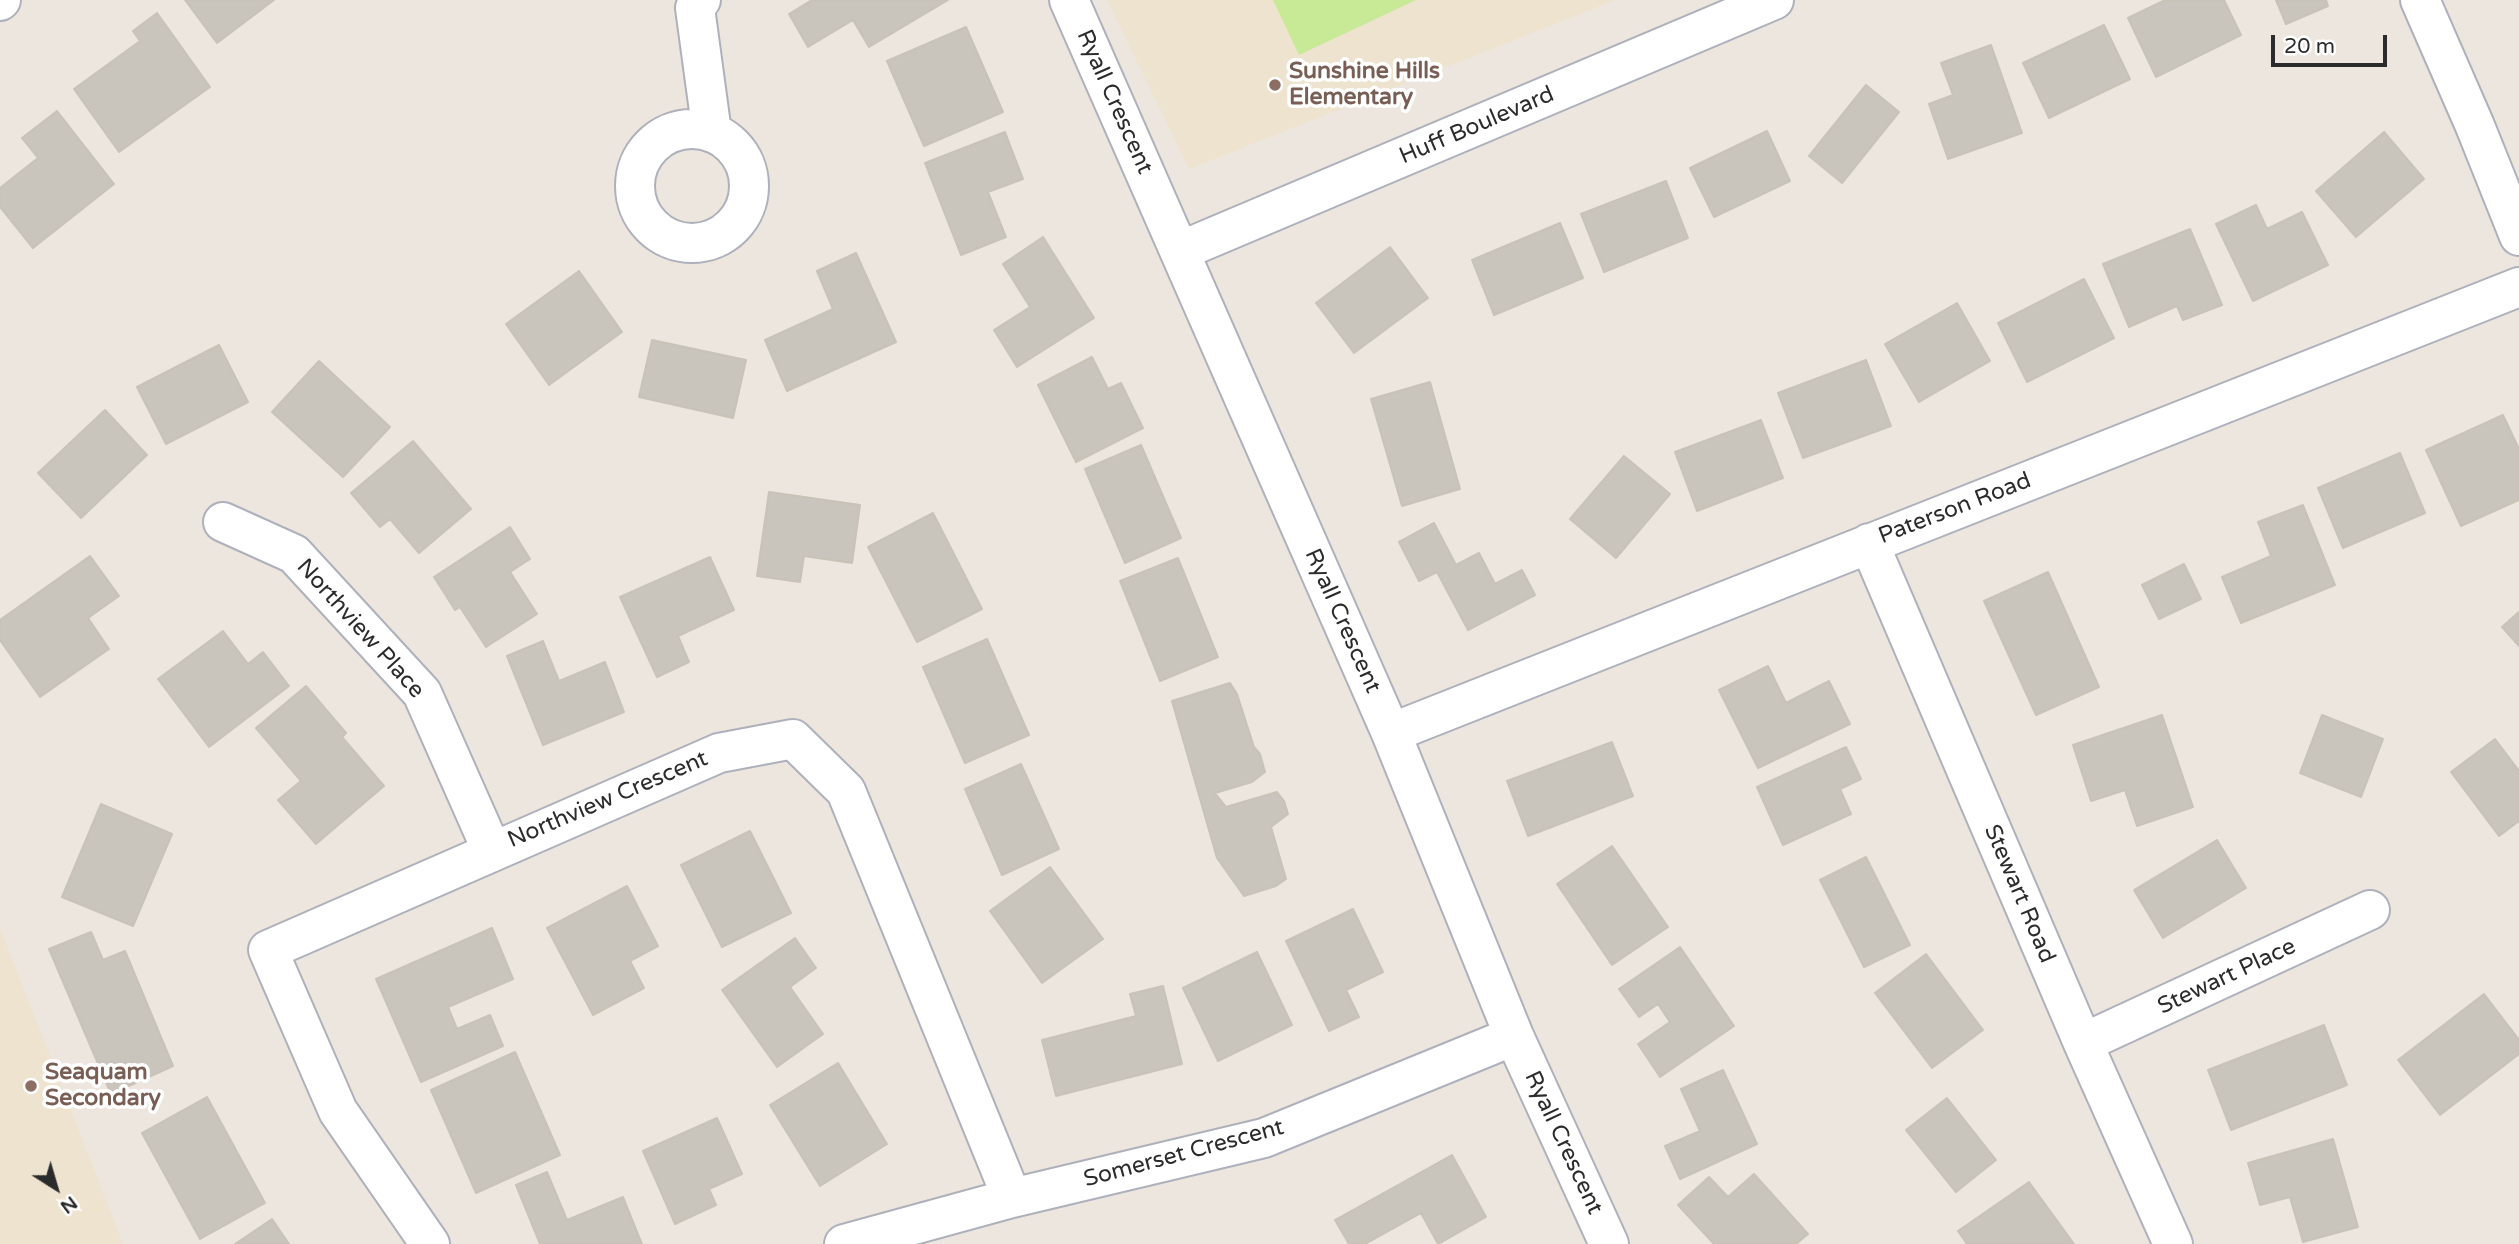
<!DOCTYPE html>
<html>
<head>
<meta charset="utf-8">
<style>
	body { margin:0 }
	#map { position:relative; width:2519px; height:1244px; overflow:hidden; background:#ede6de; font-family:"Varela Round",sans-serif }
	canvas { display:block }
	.north { position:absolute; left:21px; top:1153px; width:70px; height:70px; -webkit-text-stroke:5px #fff; paint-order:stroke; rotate:143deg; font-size:19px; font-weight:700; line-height:28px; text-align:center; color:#2b2b2b }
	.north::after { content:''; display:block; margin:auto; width:24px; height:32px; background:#2b2b2b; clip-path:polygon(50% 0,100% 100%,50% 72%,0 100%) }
	.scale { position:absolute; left:2271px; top:35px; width:116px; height:32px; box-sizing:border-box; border:4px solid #2b2b2b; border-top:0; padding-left:9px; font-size:21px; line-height:24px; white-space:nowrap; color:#2b2b2b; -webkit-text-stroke:5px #fff; paint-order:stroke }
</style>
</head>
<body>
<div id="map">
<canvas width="2519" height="1244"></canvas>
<div class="north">N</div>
<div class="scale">20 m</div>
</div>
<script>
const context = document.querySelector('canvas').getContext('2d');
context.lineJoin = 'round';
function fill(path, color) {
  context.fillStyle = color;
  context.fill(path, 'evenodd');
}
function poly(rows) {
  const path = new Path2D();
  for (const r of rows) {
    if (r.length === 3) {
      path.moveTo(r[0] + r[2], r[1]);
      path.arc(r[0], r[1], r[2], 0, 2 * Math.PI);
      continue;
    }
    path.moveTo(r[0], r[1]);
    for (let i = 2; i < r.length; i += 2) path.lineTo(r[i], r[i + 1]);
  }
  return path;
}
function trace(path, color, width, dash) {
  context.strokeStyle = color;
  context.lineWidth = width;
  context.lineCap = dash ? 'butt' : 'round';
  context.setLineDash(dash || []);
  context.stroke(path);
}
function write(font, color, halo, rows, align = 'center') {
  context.font = font + ' "Varela Round",sans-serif';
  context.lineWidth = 7;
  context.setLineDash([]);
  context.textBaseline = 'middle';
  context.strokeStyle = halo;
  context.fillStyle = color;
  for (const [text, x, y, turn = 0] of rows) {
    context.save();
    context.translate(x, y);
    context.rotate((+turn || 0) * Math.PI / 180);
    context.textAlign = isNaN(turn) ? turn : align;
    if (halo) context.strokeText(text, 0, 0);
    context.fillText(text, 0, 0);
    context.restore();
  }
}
fill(poly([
	[1107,0,1615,0,1189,169],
	[0,928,123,1244,0,1244]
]), '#eee3ce');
fill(poly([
	[1273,0,1416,0,1299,55]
]), '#c8ea97');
const building = poly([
	[185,0,274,0,217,43,185,0],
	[812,0,948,0,869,47,853,20,808,47,789,14,812,0],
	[2165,0,2224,0,2241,35,2156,77,2128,18,2165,0],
	[2276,0,2326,0,2328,6,2286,24,2276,0],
	[157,13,210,87,119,152,74,89,140,41,133,31,157,13],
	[2104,25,2130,79,2049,118,2023,63,2104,25],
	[966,27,1003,112,924,146,887,61,966,27],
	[1991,45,2022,133,1948,159,1929,104,1953,95,1941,63,1991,45],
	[1866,85,1899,112,1842,183,1809,156,1866,85],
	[57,111,114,184,33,248,0,207,0,188,38,158,22,138,57,111],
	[1767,131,1790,181,1714,217,1690,168,1767,131],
	[1005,132,1023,179,988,192,1006,237,961,255,925,163,1005,132],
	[2384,132,2424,179,2356,237,2316,191,2384,132],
	[1666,181,1688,238,1604,272,1581,214,1666,181],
	[2256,205,2267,229,2302,212,2328,265,2253,301,2216,224,2256,205],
	[1560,223,1583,278,1494,315,1472,260,1560,223],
	[2190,229,2222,305,2183,320,2177,306,2129,327,2103,264,2190,229],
	[1043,237,1094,318,1017,367,994,330,1030,307,1003,264,1043,237],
	[1390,247,1428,298,1354,353,1316,303,1390,247],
	[856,253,896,342,787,391,765,340,833,309,817,271,856,253],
	[579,271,622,332,549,385,506,324,579,271],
	[2084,279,2114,338,2027,382,1998,323,2084,279],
	[1957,303,1990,361,1919,402,1885,344,1957,303],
	[652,340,746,360,733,418,639,397,652,340],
	[219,345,248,402,166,444,137,387,219,345],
	[1092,357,1108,389,1121,383,1143,428,1076,462,1038,385,1092,357],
	[1866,360,1891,426,1803,458,1778,393,1866,360],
	[319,361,390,427,343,477,272,412,319,361],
	[1430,382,1460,489,1402,506,1371,399,1430,382],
	[105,410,147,455,81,518,38,473,105,410],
	[2503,415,2519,449,2519,500,2461,526,2426,450,2503,415],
	[1761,420,1783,478,1697,511,1675,452,1761,420],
	[413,441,471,509,419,553,390,519,380,527,351,493,413,441],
	[1141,445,1181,538,1125,563,1085,469,1141,445],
	[2400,453,2425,513,2343,548,2318,488,2400,453],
	[1624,456,1670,494,1616,558,1570,519,1624,456],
	[769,492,860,505,852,563,804,556,800,582,757,576,769,492],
	[2303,505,2335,585,2241,623,2222,577,2271,556,2258,522,2303,505],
	[933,513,982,609,917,642,868,547,933,513],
	[1434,523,1456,565,1479,553,1495,584,1522,570,1535,595,1468,630,1437,572,1419,581,1399,542,1434,523],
	[510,527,530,559,510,572,537,614,486,647,460,607,455,610,434,577,510,527],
	[90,556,119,596,88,618,109,649,40,697,0,640,0,620,90,556],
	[710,557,734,610,678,636,689,662,657,677,620,597,710,557],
	[1178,558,1218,657,1160,681,1120,581,1178,558],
	[2184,564,2201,599,2159,619,2142,585,2184,564],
	[2048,572,2099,687,2036,715,1984,601,2048,572],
	[2519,612,2519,646,2502,627,2519,612],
	[223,631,248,664,263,652,289,686,209,747,158,679,223,631],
	[987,639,1029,735,965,763,923,667,987,639],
	[543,641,559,681,605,662,624,712,543,745,507,656,543,641],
	[1768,666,1786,703,1829,681,1850,724,1758,768,1719,690,1768,666],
	[1230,683,1237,694,1254,747,1260,754,1265,772,1252,782,1215,793,1226,807,1277,792,1284,801,1288,814,1271,827,1286,879,1276,886,1244,896,1217,858,1172,701,1230,683],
	[306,686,346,733,342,737,384,786,316,844,278,800,301,781,256,728,306,686],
	[2162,715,2193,807,2137,826,2125,790,2091,801,2073,745,2162,715],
	[2322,715,2383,739,2361,797,2300,773,2322,715],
	[2495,739,2519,771,2519,821,2499,836,2451,772,2495,739],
	[1612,742,1633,796,1528,836,1507,781,1612,742],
	[1846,747,1861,779,1840,789,1851,814,1783,845,1757,787,1846,747],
	[1021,764,1059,849,1002,875,965,789,1021,764],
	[101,804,172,834,133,926,62,897,101,804],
	[750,831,791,913,722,947,681,865,750,831],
	[2217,840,2246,888,2163,938,2134,890,2217,840],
	[1612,846,1668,927,1612,965,1557,884,1612,846],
	[1866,857,1910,945,1864,967,1820,880,1866,857],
	[1050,867,1103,939,1042,983,990,911,1050,867],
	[627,886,658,946,630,961,644,988,593,1015,547,928,627,886],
	[1353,909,1383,972,1346,990,1359,1017,1329,1031,1286,941,1353,909],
	[492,928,513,979,448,1007,457,1029,490,1015,503,1046,421,1082,376,979,492,928],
	[91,932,103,960,125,951,173,1066,111,1094,49,949,91,932],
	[795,938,816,968,790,987,823,1034,777,1067,722,990,795,938],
	[1680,947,1734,1026,1660,1077,1638,1044,1670,1022,1658,1004,1639,1017,1619,989,1680,947],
	[1257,952,1292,1025,1218,1061,1183,988,1257,952],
	[1926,954,1983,1030,1932,1068,1875,993,1926,954],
	[1163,986,1182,1064,1056,1096,1042,1040,1136,1016,1130,994,1163,986],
	[2484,994,2519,1040,2519,1054,2440,1115,2398,1060,2484,994],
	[2324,1025,2347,1085,2231,1130,2208,1070,2324,1025],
	[515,1052,560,1155,476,1193,431,1090,515,1052],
	[838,1063,887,1144,820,1186,770,1105,838,1063],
	[1723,1070,1757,1144,1680,1179,1665,1146,1700,1131,1681,1089,1723,1070],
	[207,1097,265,1203,200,1239,142,1133,207,1097],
	[1947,1098,1996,1160,1956,1192,1906,1130,1947,1098],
	[717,1118,742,1174,709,1189,716,1205,675,1224,643,1151,717,1118],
	[2333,1139,2358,1227,2303,1242,2290,1197,2260,1205,2248,1163,2333,1139],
	[1452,1155,1486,1217,1438,1244,1421,1213,1365,1244,1349,1244,1335,1220,1452,1155],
	[547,1172,567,1220,623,1197,642,1244,540,1244,516,1185,547,1172],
	[1754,1174,1808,1234,1796,1244,1714,1244,1678,1205,1709,1177,1728,1197,1754,1174],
	[2029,1182,2074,1244,1967,1244,1958,1231,2029,1182],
	[272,1219,289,1244,235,1244,272,1219]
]);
fill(building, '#c9c4bc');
trace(building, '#c8c2b7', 2);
const street = poly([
	[701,0,695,8,712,133],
	[1069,0,1391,733,1514,1036,1609,1244],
	[2420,0,2475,126,2519,236],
	[0,1,1,0],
	[692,186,57],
	[1180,251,1774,0],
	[223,522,294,554,422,693,492,851],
	[1869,543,2083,1043,2173,1244],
	[1391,733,2519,287],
	[2083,1043,2370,910],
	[430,1244,338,1111,268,950,719,753,793,739,846,791,1012,1198],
	[844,1244,1012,1198,1264,1138,1514,1036]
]);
trace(street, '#aeb1bb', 42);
trace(street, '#fff', 38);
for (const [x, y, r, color] of [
	[1275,85,7,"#8d6e63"],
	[31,1086,7,"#8d6e63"]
]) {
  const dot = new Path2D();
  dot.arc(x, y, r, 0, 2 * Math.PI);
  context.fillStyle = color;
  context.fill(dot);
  trace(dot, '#fff', 2.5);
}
write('bold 23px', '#785e54', '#fff', [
	["Sunshine Hills",1289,72],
	["Elementary",1289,98],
	["Seaquam",45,1073],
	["Secondary",45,1099]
], 'left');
write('23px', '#2b2b2b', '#fff', [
	["Ryall Crescent",1114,102,66],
	["Huff Boulevard",1477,126,-23],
	["Paterson Road",1955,509,-21],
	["Ryall Crescent",1342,621,66],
	["Northview Place",360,629,48],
	["Northview Crescent",608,800,-23],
	["Stewart Road",2019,894,67],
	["Stewart Place",2227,977,-25],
	["Ryall Crescent",1563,1143,65],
	["Somerset Crescent",1184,1154,-15]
]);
</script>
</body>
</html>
